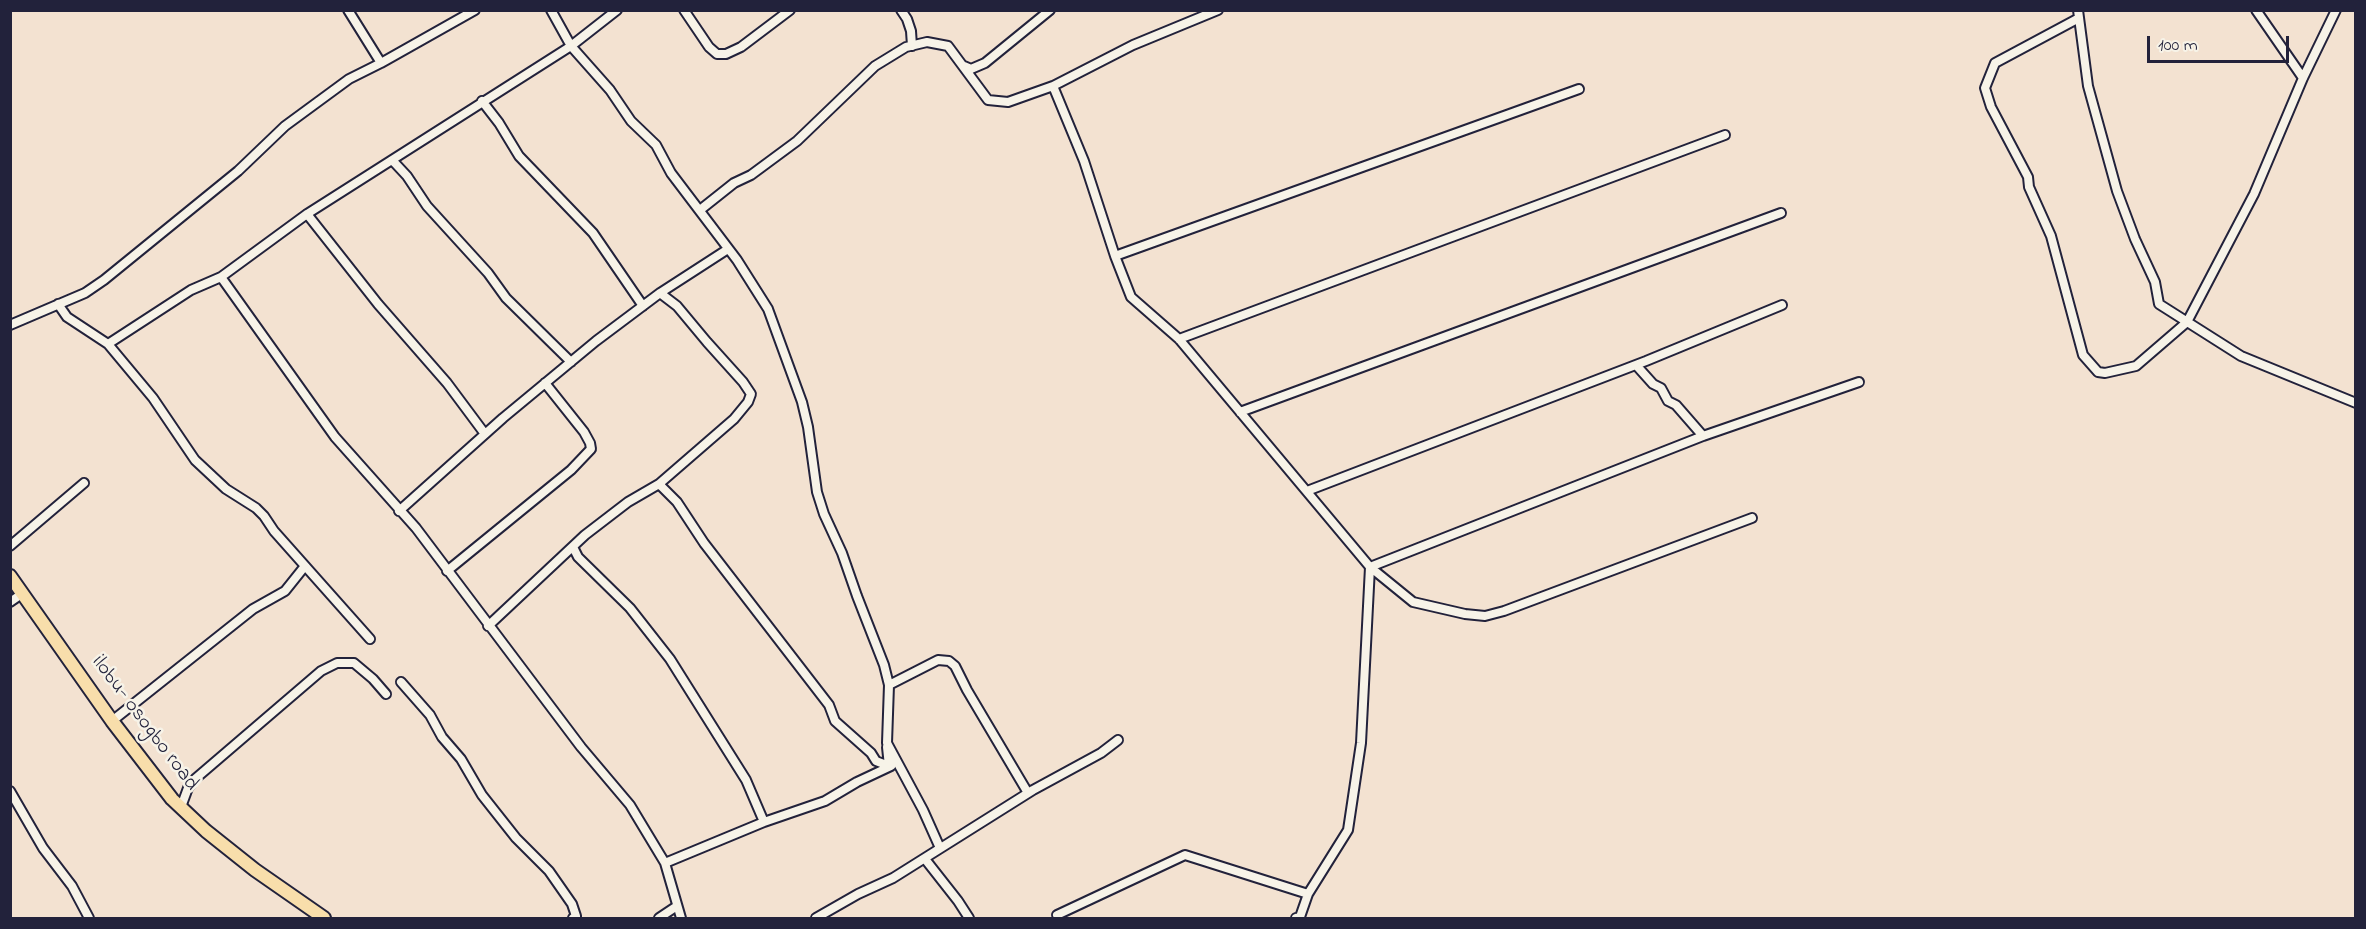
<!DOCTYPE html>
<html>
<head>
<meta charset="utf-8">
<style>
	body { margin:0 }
	#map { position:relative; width:2366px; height:929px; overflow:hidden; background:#f3e2d1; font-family:"Indie Flower",sans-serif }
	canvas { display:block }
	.frame { position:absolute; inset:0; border:12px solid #22223b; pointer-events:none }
	.scale { position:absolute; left:2147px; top:36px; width:142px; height:27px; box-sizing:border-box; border:3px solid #22223b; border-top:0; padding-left:8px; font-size:18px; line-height:21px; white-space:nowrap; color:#22223b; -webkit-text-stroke:4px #f7f3e8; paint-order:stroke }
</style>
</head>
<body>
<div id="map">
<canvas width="2366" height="929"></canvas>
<div class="frame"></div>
<div class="scale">100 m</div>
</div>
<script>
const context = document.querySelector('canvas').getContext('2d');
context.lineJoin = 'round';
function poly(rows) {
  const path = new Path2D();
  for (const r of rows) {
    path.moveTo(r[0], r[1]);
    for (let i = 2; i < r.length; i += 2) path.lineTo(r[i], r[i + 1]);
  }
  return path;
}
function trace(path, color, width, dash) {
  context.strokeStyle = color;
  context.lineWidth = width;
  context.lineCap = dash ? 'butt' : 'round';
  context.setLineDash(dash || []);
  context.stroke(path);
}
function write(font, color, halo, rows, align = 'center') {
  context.font = font + ' "Indie Flower",sans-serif';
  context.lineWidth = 5;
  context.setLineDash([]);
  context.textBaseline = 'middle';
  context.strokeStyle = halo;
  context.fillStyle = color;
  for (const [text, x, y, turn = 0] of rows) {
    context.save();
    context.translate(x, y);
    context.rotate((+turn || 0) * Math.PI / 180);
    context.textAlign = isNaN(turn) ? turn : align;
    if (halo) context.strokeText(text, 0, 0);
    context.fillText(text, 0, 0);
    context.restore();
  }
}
const street = poly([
	[551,10,571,46,610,90,631,121,656,145,671,173,737,260,768,309,802,402,808,427,817,492,824,514,842,553,857,596,884,665,889,685,887,743,923,810,940,848],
	[617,10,571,46,307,214,221,277,335,437,416,528,581,747,630,805,665,863,681,918],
	[684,10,709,47,717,54,726,54,741,47,790,10],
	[901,10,907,19,911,31,912,46],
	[2078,10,2088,86,2117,191,2135,239,2155,282,2159,304,2241,356,2356,403],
	[2256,10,2303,78],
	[2079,18,1995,63,1985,88,1991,107,2028,177,2029,187,2051,236,2083,355,2098,372,2105,373,2136,366,2187,322,2254,194,2303,78,2336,10],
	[381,63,475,10],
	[964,66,971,69,985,63,1050,10],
	[1053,86,1084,161,1115,256,1131,297,1179,339,1370,567,1413,602,1465,614,1485,616,1504,611,1752,518],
	[482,101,499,123,519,156,593,233,643,306],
	[393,161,407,176,427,206,488,273,506,298,571,362],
	[700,210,734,183,751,175,797,141,875,66,906,47,927,42,948,46,988,100,1008,102,1053,86,1133,45,1218,10],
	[307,214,378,304,447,383,485,434],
	[1115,256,1579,89],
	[58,304,67,317,108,344,191,290,221,277],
	[10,325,85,293,104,280,238,171,285,126,349,79,381,63,348,10],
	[1179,339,1725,135],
	[108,344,153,398,195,460,226,489,256,508,264,516,274,531,370,639],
	[1636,365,1653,384,1661,388,1668,401,1676,405,1703,436],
	[1240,412,1781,213],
	[659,484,677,502,704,543,829,705,835,721,871,753,876,761,889,766,887,747],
	[1307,491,1646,361,1782,305],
	[399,511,503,418,596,341,660,293,728,249],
	[10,546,84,483],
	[573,547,578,557,630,608,670,659,746,780,764,822],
	[1370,567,1703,436,1859,382],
	[447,571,571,470,591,449,590,443,584,432,545,383],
	[10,602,23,593],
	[488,626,585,535,628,502,659,484,734,419,748,402,751,394,743,382,707,342,677,306,660,293],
	[401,682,430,715,442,737,461,759,482,795,516,838,549,871,572,904,576,916,573,918],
	[889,685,938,660,949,661,955,666,967,690,1028,793],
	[112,721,253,609,285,591,305,566],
	[10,791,43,848,72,886,89,918],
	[181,807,188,788,195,779,321,671,337,663,354,663,373,679,386,694],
	[925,859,958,901,969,918],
	[665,863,764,822,825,801,857,782,891,766],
	[1057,915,1185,855,1308,894],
	[659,918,677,906],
	[816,918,858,894,893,878,1033,790,1101,753,1118,740],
	[1296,918,1300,917,1308,894,1348,830,1361,743,1370,567]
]);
const primary = poly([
	[10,576,112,721,172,799,206,831,255,870,324,918]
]);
trace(street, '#22223b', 12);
trace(primary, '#22223b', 16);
trace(street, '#f7f3e8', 8);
trace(primary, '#f8deab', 12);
write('21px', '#22223b', '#f7f3e8', [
	["ilobu- osogbo road",144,724,53]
]);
</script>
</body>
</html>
